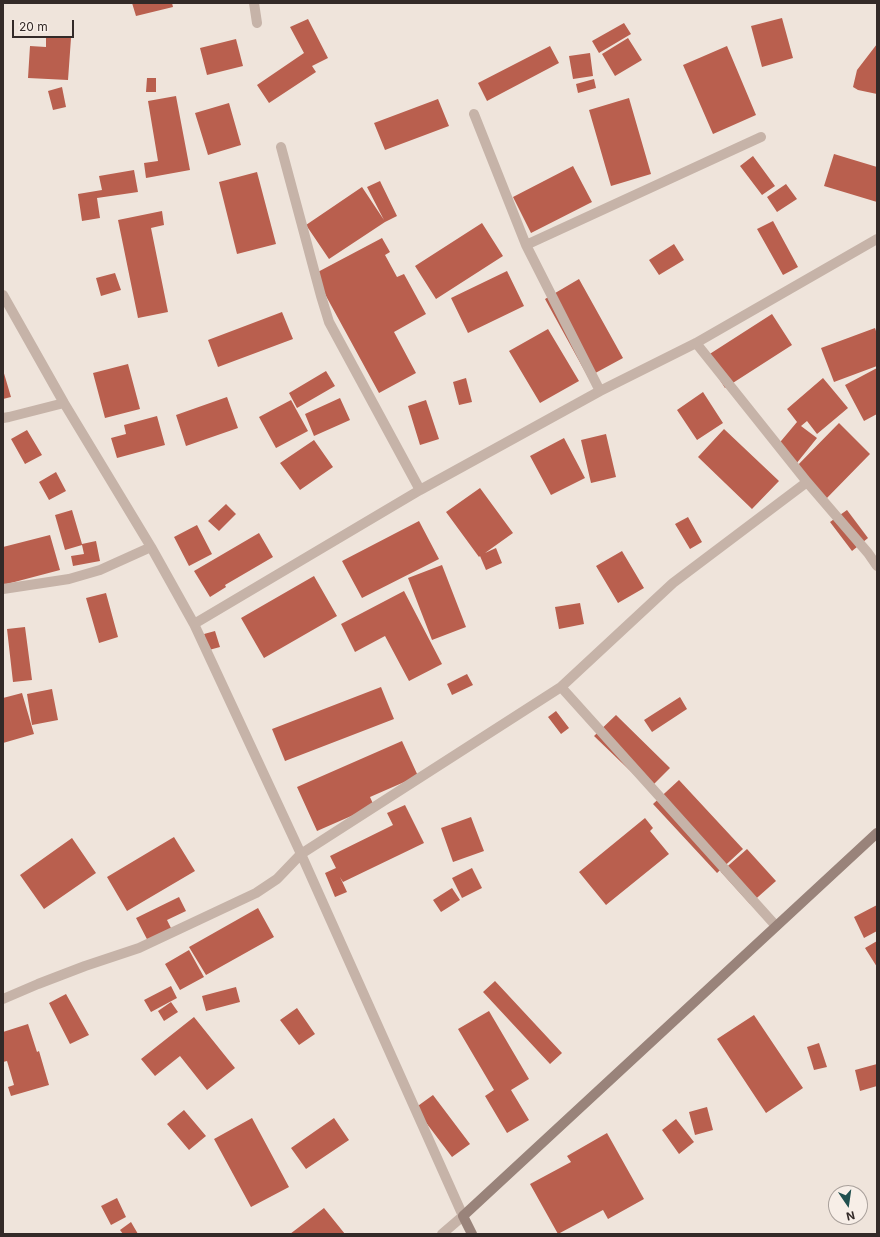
<!DOCTYPE html>
<html>
<head>
<meta charset="utf-8">
<style>
	body { margin:0 }
	#map { position:relative; width:880px; height:1237px; overflow:hidden; background:#efe4db; font-family:Inter,sans-serif }
	canvas { display:block }
	.frame { position:absolute; inset:0; border:4px solid #332a28; pointer-events:none }
	.north { position:absolute; left:828px; top:1185px; width:40px; height:40px; box-sizing:border-box; background:#f7eee7; border:1px solid #a9a09b; border-radius:50%; rotate:167deg; font-size:11px; font-weight:700; line-height:16px; text-align:center; color:#332a28 }
	.north::after { content:''; display:block; margin:auto; width:14px; height:18px; background:#21504f; clip-path:polygon(50% 0,100% 100%,50% 72%,0 100%) }
	.scale { position:absolute; left:12px; top:20px; width:62px; height:18px; box-sizing:border-box; border:2px solid #332a28; border-top:0; padding-left:5px; font-size:12px; line-height:14px; white-space:nowrap; color:#332a28; -webkit-text-stroke:3px #f7eee7; paint-order:stroke }
</style>
</head>
<body>
<div id="map">
<canvas width="880" height="1237"></canvas>
<div class="frame"></div>
<div class="north">N</div>
<div class="scale">20 m</div>
</div>
<script>
const context = document.querySelector('canvas').getContext('2d');
context.lineJoin = 'round';
function fill(path, color) {
  context.fillStyle = color;
  context.fill(path, 'evenodd');
}
function poly(rows) {
  const path = new Path2D();
  for (const r of rows) {
    path.moveTo(r[0], r[1]);
    for (let i = 2; i < r.length; i += 2) path.lineTo(r[i], r[i + 1]);
  }
  return path;
}
function trace(path, color, width, dash) {
  context.strokeStyle = color;
  context.lineWidth = width;
  context.lineCap = dash ? 'butt' : 'round';
  context.setLineDash(dash || []);
  context.stroke(path);
}
fill(poly([
	[132,3,172,3,173,7,136,16],
	[782,18,793,58,762,67,751,26],
	[308,19,328,58,312,66,316,72,269,103,257,85,304,53,290,27],
	[624,23,631,34,599,53,592,41],
	[46,36,71,38,68,80,28,78,30,46,46,47],
	[628,38,642,60,615,76,602,54],
	[236,39,243,66,207,75,200,48],
	[877,44,877,94,858,90,853,87,857,70],
	[550,46,559,63,487,101,478,83],
	[727,46,756,115,713,134,683,65],
	[590,53,593,76,573,79,569,56],
	[147,78,156,78,156,92,146,92],
	[594,79,596,88,578,93,576,84],
	[62,87,66,107,53,110,48,91],
	[176,96,190,170,146,178,144,163,158,161,148,101],
	[629,98,651,174,611,186,589,110],
	[438,99,449,126,385,150,374,123],
	[229,103,241,145,208,155,195,113],
	[834,154,877,167,877,202,824,186],
	[753,156,775,186,762,195,740,166],
	[573,166,592,202,531,233,513,197],
	[134,170,138,192,97,198,100,218,82,221,78,194,102,190,99,176],
	[257,172,276,244,237,254,219,182],
	[380,181,397,216,385,222,329,259,306,225,362,187,384,220,367,187],
	[786,184,797,199,777,212,767,197],
	[162,211,164,225,151,228,168,312,138,318,118,220],
	[773,221,798,267,783,275,757,229],
	[482,223,503,256,436,299,415,266],
	[382,238,390,252,385,255,397,277,404,274,426,314,394,332,416,373,379,393,314,274],
	[674,244,684,260,659,275,649,260],
	[507,271,524,306,468,333,451,298],
	[115,273,121,290,101,296,96,278],
	[579,279,623,358,588,377,545,299],
	[282,312,293,339,218,367,208,340],
	[772,314,792,345,725,388,705,357],
	[875,328,877,334,877,366,834,382,821,348],
	[548,329,579,381,540,403,509,351],
	[128,364,140,409,105,418,93,373],
	[877,368,877,414,864,421,845,385],
	[3,370,11,397,3,399],
	[326,371,335,386,297,408,289,393],
	[466,378,472,402,459,405,453,382],
	[823,378,848,408,817,434,807,421,801,426,817,438,796,464,776,447,797,422,787,409],
	[703,392,723,423,697,440,677,410],
	[227,397,238,428,186,446,176,415],
	[340,398,350,420,314,436,305,414],
	[291,400,308,431,276,448,259,417],
	[426,400,439,439,420,445,408,406],
	[157,416,165,445,117,458,111,438,126,434,124,425],
	[839,423,870,454,824,501,793,470],
	[724,429,779,481,752,509,698,457],
	[27,430,42,455,25,464,11,439],
	[606,434,616,477,591,483,581,440],
	[564,438,585,478,551,495,530,456],
	[314,440,333,467,300,490,280,463],
	[56,472,66,491,49,500,39,482],
	[480,488,513,533,485,553,496,548,502,563,486,570,480,556,479,557,446,512],
	[226,504,236,514,219,531,208,521],
	[72,510,82,544,96,541,100,561,73,566,71,556,84,554,82,545,65,550,55,515],
	[847,510,868,538,852,551,830,522],
	[688,517,702,542,690,549,675,524],
	[419,521,439,559,362,598,342,561],
	[197,525,212,554,189,566,174,537],
	[259,533,273,557,225,585,226,587,210,597,194,571],
	[50,535,60,570,3,585,3,547],
	[622,551,644,588,618,603,596,566],
	[442,565,466,627,432,640,408,578],
	[314,576,337,616,264,658,241,618],
	[404,591,442,664,409,681,385,636,355,652,341,624],
	[106,593,118,637,99,643,86,598],
	[580,603,584,624,559,629,555,607],
	[25,627,32,680,13,682,7,629],
	[215,631,220,647,209,650,204,634],
	[467,674,473,685,452,695,447,684],
	[381,687,394,719,285,761,272,729],
	[52,689,58,720,32,725,27,694],
	[22,693,34,734,3,743,3,698],
	[680,697,687,709,652,732,644,720],
	[556,711,569,728,561,734,548,717],
	[616,715,670,768,649,789,594,736],
	[402,741,418,776,370,797,374,806,317,831,297,787],
	[679,780,743,849,717,873,653,804],
	[405,805,424,843,343,882,340,877,347,892,335,897,325,873,336,868,330,856,393,825,387,813],
	[471,817,484,851,453,862,441,828],
	[645,818,653,828,650,831,669,854,606,905,579,872],
	[174,837,195,871,127,911,107,877],
	[72,838,96,873,44,909,20,875],
	[747,849,776,881,750,904,721,872],
	[472,868,482,888,462,898,452,878],
	[452,888,460,900,441,912,433,900],
	[179,897,186,911,167,920,174,934,150,945,136,918],
	[877,905,877,931,864,938,854,917],
	[258,908,274,937,206,975,189,947],
	[877,941,877,967,865,948],
	[189,950,204,977,180,990,165,964],
	[495,981,562,1053,550,1064,483,992],
	[171,986,177,998,151,1012,144,1000],
	[236,987,240,1002,206,1011,202,996],
	[66,994,89,1035,70,1044,49,1003],
	[171,1002,178,1012,164,1021,158,1011],
	[297,1008,315,1034,299,1045,280,1020],
	[489,1011,529,1079,511,1090,529,1120,507,1133,485,1096,494,1090,458,1029],
	[754,1015,803,1088,766,1113,717,1039],
	[194,1017,235,1068,207,1090,180,1056,155,1076,141,1059],
	[28,1024,37,1052,39,1051,49,1085,11,1096,8,1087,14,1085,7,1061,3,1062,3,1032],
	[819,1043,827,1067,814,1070,807,1047],
	[877,1064,877,1086,860,1091,855,1070],
	[433,1095,470,1144,452,1157,415,1108],
	[707,1107,713,1130,695,1135,689,1112],
	[184,1110,206,1136,189,1150,167,1124],
	[252,1118,289,1187,251,1207,214,1139],
	[334,1118,349,1140,306,1169,291,1148],
	[676,1119,694,1142,679,1154,662,1130],
	[607,1133,644,1199,608,1219,603,1210,558,1234,530,1184,571,1162,567,1156],
	[117,1198,126,1217,111,1225,101,1206],
	[324,1208,345,1234,290,1234],
	[131,1222,138,1234,123,1234,120,1230]
]), '#b95f4e');
trace(poly([
	[254,3,257,23],
	[474,114,526,245,600,391],
	[281,147,321,296,329,322,420,490],
	[526,245,761,137],
	[3,295,64,403,151,547,194,624,301,854,463,1216,442,1234],
	[696,343,807,482,868,553,877,566],
	[3,418,9,417,64,403],
	[3,589,69,579,100,570,151,547],
	[194,624,420,490,600,391,696,343,877,239],
	[561,687,776,926],
	[3,999,38,984,85,966,139,948,256,893,277,879,301,854,561,687,673,583,807,482]
]), '#c6b3a8', 10);
trace(poly([
	[472,1234,463,1216,877,833]
]), '#99837a', 10);
</script>
</body>
</html>
